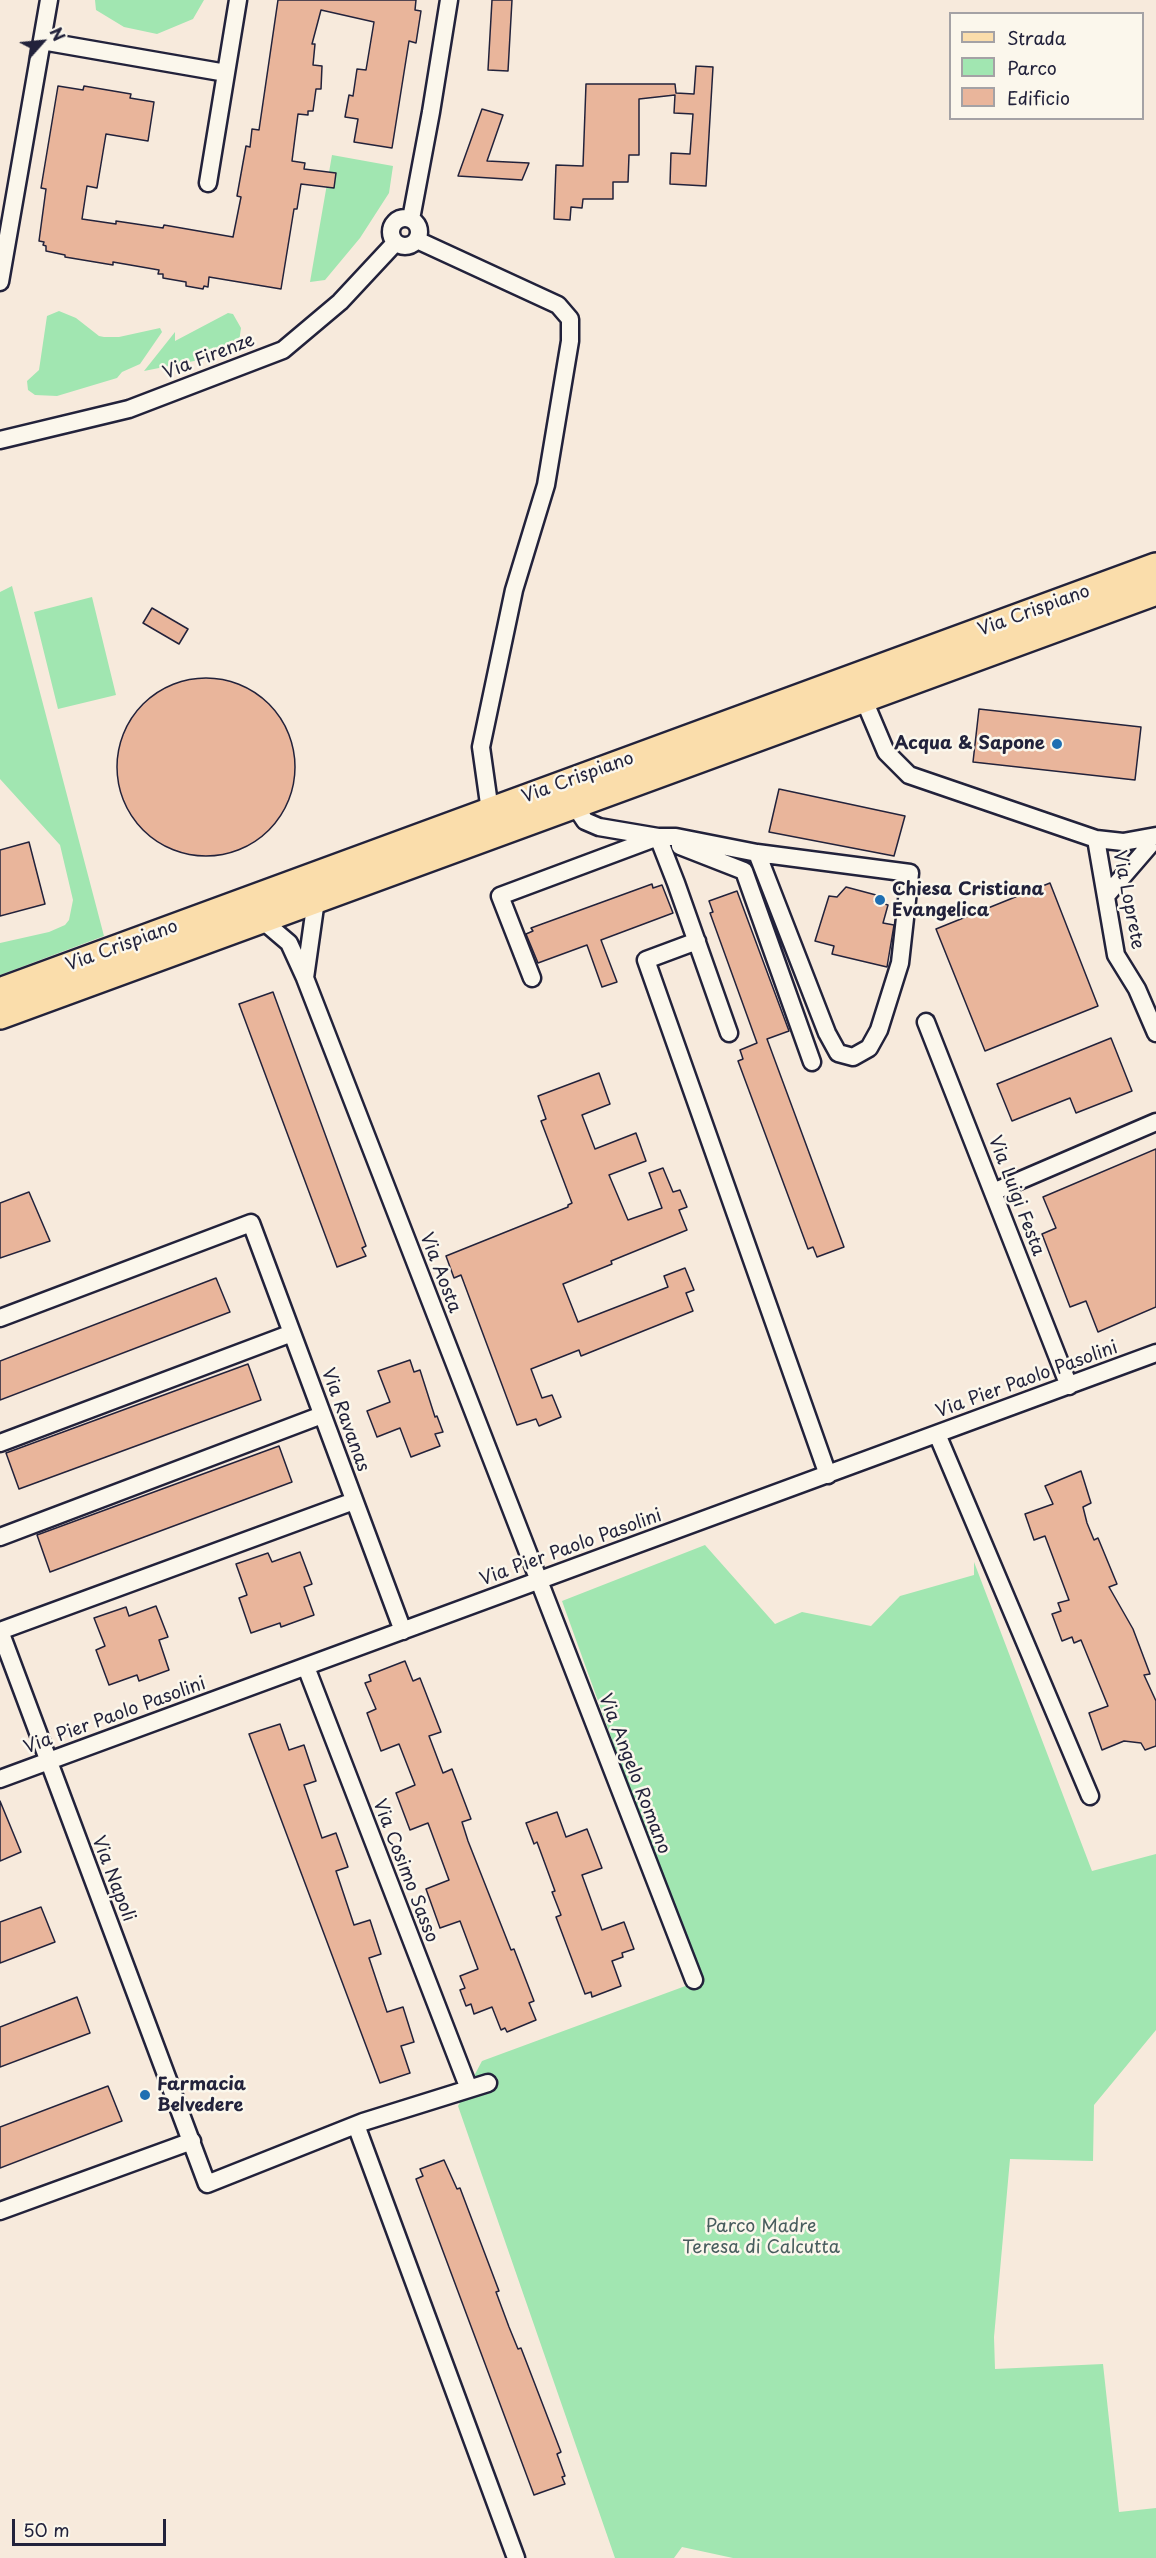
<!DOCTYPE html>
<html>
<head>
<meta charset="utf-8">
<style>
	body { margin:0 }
	#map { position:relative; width:1156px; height:2558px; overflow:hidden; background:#f7eadc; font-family:"Playpen Sans",sans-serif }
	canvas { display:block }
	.legend { position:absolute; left:949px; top:12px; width:195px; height:108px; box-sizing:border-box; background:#fbf7ec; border:2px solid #a4a2a5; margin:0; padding:8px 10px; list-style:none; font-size:18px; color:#22223b }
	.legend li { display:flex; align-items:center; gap:12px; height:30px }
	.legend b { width:30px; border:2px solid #a4a2a5 }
	.north { position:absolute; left:12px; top:12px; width:60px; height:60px; -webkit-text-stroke:4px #fbf7ec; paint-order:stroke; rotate:63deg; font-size:16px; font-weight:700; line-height:24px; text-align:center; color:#22223b }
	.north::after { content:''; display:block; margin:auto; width:21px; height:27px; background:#22223b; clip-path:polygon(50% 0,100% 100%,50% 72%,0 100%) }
	.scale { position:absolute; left:12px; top:2519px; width:154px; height:27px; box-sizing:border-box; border:3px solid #22223b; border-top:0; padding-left:8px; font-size:18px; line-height:21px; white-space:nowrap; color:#22223b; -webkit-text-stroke:4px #fbf7ec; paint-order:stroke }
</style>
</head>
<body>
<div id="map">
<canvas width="1156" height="2558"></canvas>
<ul class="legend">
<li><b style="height:8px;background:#faddab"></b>Strada</li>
<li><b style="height:16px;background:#a1e6b1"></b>Parco</li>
<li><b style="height:16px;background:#e9b59b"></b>Edificio</li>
</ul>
<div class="north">N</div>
<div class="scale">50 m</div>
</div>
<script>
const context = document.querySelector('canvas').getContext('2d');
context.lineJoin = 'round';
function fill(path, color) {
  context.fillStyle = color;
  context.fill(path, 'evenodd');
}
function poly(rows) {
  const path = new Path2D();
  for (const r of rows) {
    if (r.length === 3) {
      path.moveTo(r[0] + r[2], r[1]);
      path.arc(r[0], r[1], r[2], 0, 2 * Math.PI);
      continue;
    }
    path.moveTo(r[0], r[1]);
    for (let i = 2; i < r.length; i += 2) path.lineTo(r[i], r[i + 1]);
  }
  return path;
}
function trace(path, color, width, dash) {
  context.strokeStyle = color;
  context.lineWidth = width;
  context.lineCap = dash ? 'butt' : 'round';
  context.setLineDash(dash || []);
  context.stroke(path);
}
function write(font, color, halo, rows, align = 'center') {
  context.font = font + ' "Playpen Sans",sans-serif';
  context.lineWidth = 5;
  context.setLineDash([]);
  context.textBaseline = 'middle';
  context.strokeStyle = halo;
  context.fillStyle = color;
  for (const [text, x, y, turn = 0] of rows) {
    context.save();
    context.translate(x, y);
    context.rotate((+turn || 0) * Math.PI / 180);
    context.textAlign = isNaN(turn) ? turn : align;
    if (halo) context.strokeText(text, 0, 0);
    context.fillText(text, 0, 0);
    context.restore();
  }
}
fill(poly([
	[95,0,204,0,193,19,157,34,124,27,96,10],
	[332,155,393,166,389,193,360,238,325,280,310,282],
	[59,311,76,318,99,336,104,337,119,337,160,328,162,332,140,364,122,372,117,378,57,396,35,395,28,390,27,381,39,370,47,316],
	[228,313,233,314,241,328,239,342,194,361,144,371,175,332,175,341],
	[12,586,104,936,0,975,0,943,49,932,65,925,69,920,73,900,60,845,0,779,0,592],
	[92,597,116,695,58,709,34,612],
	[705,1545,775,1624,802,1612,871,1626,900,1596,974,1575,974,1562,1092,1871,1156,1854,1156,2030,1094,2105,1093,2161,1010,2159,994,2337,995,2369,1103,2364,1119,2512,1156,2508,1156,2558,733,2558,682,2547,674,2558,615,2558,458,2106,482,2061,699,1981,562,1601]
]), '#a1e6b1');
const building = poly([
	[278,0,416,0,415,10,421,11,416,43,409,41,392,148,354,142,358,119,345,117,349,95,353,96,357,69,366,70,374,22,321,10,312,44,315,44,313,65,322,66,321,89,316,89,313,111,308,111,308,115,298,114,292,161,305,163,304,169,336,173,334,188,301,184,297,209,294,209,281,289,209,277,208,287,204,286,203,289,186,286,186,282,163,278,163,274,158,274,159,270,113,262,113,265,65,257,65,255,46,251,46,246,43,245,44,242,39,241,46,189,41,188,58,86,83,90,84,86,131,94,130,98,154,102,148,141,106,134,97,188,87,186,82,219,116,224,116,221,163,228,164,225,233,237,241,197,237,196,246,146,250,147,252,129,259,130,278,0],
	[492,0,512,0,508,71,488,70,492,0],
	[696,66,713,67,706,186,670,184,671,153,690,154,693,114,674,113,675,95,639,99,639,155,629,155,628,182,613,182,613,199,583,199,582,208,571,207,570,220,554,219,556,165,583,166,586,84,675,84,676,93,694,94,696,66],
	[482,109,503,115,487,161,529,163,522,180,458,176,482,109],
	[152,608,188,629,179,644,143,623,152,608],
	[206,767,89],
	[979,709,1141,727,1135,780,973,762,979,709],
	[779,789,905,816,894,856,769,832,779,789],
	[29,842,45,904,0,916,0,850,29,842],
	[1050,883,1098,1006,985,1051,936,929,1050,883],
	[652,884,653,888,662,885,673,913,601,940,617,982,602,987,587,945,538,963,526,934,533,931,531,928,652,884],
	[846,887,876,895,874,901,888,905,883,923,894,925,887,967,832,954,834,946,815,941,829,896,837,897,846,887],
	[737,891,789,1031,767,1039,844,1247,817,1257,813,1247,808,1249,738,1061,743,1059,740,1050,757,1043,710,913,713,912,709,901,737,891],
	[273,992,366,1246,362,1248,366,1256,337,1267,239,1004,273,992],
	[1111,1038,1132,1091,1076,1113,1070,1098,1012,1121,997,1084,1111,1038],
	[599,1073,610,1104,582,1115,595,1149,636,1133,646,1161,609,1175,628,1220,662,1208,649,1173,663,1168,673,1192,680,1190,687,1207,679,1210,687,1230,611,1261,612,1264,563,1284,578,1322,668,1287,664,1276,685,1268,694,1290,686,1293,693,1311,581,1356,579,1350,531,1369,542,1398,552,1395,561,1417,539,1426,536,1419,517,1425,461,1275,454,1278,446,1256,568,1207,568,1205,572,1203,541,1121,546,1119,538,1096,599,1073],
	[1156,1149,1156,1307,1098,1332,1086,1301,1070,1307,1042,1234,1056,1228,1043,1197,1156,1149],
	[29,1192,50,1241,0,1258,0,1203,29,1192],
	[216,1278,230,1312,0,1400,0,1361,216,1278],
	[410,1360,414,1372,420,1370,435,1417,437,1416,443,1432,435,1434,440,1446,411,1457,400,1428,377,1437,367,1411,390,1402,378,1371,410,1360],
	[248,1364,261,1400,19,1489,6,1453,248,1364],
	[279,1446,292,1482,50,1572,37,1535,279,1446],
	[1081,1471,1091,1503,1083,1507,1087,1523,1094,1540,1098,1538,1117,1584,1109,1587,1133,1629,1150,1674,1144,1675,1156,1701,1156,1746,1145,1750,1141,1743,1124,1741,1102,1750,1089,1713,1108,1706,1081,1640,1074,1643,1072,1637,1062,1641,1052,1614,1061,1611,1058,1603,1069,1600,1045,1536,1034,1540,1025,1514,1053,1504,1045,1486,1081,1471],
	[300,1552,312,1584,304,1587,314,1615,281,1627,280,1623,251,1633,239,1598,247,1595,236,1564,268,1553,272,1562,300,1552],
	[156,1606,168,1637,159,1640,169,1670,139,1681,137,1675,109,1685,96,1650,105,1646,94,1618,126,1607,129,1616,156,1606],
	[405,1661,413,1681,420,1678,441,1732,429,1736,443,1773,452,1769,471,1819,462,1822,468,1841,511,1950,514,1949,534,2001,529,2003,536,2020,507,2032,505,2028,501,2030,492,2007,474,2014,471,2004,466,2006,460,1990,465,1988,460,1976,478,1969,460,1921,440,1928,426,1889,449,1880,428,1823,410,1830,396,1793,415,1785,399,1744,381,1751,367,1713,376,1709,365,1683,371,1681,369,1675,405,1661],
	[280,1724,289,1750,304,1745,316,1781,304,1785,322,1838,336,1833,348,1867,336,1871,354,1925,370,1920,381,1954,369,1958,387,2012,403,2007,414,2042,401,2046,410,2073,380,2083,249,1734,280,1724],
	[0,1801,21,1852,0,1861,0,1801],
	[557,1812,566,1837,587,1829,602,1868,582,1875,602,1930,624,1922,634,1949,622,1953,623,1957,612,1961,621,1986,592,1997,591,1992,585,1994,556,1917,561,1915,552,1892,555,1891,537,1842,534,1844,526,1823,557,1812],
	[41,1907,55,1942,0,1963,0,1922,41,1907],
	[77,1997,90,2033,0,2067,0,2027,77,1997],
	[108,2086,122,2121,0,2168,0,2127,108,2086],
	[444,2160,457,2189,460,2188,499,2291,496,2292,509,2327,518,2349,521,2348,561,2452,557,2454,565,2476,562,2477,565,2484,534,2495,416,2179,423,2176,420,2169,444,2160]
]);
fill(building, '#e9b59b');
trace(building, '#22223b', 1.5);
const minor = poly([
	[42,41,226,73],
	[208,183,238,0],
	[405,232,14],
	[411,219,431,112,449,0],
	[417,240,558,305,570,319,570,341,546,485,514,590,481,747,490,811],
	[0,282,49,0],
	[0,440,129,409,283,350,340,302,395,243],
	[864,700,886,752,909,775,1096,839,1123,842,1156,836],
	[573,803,585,821,599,827,658,837,676,837,757,853,910,873,900,963,879,1030,869,1048,853,1057,838,1053,827,1033,757,853],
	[1096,839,1116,955,1137,989,1156,1033],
	[680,846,744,871,812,1062],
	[1106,896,1156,838],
	[262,920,289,943,305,978,694,1980],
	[697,941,646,960,828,1475],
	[305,978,316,900],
	[532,978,500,896,658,837,676,883,729,1033],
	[926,1022,1069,1386],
	[993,1192,1156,1122],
	[0,1318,251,1223,403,1631],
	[937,1434,1090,1796],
	[0,1443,292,1333],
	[0,1537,322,1415],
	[0,1631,207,2184,363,2122,488,2083],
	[0,1631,354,1501],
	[306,1667,469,2089],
	[0,1779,1156,1353],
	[356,2125,516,2558],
	[0,2211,192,2141]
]);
const primary = poly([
	[0,992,1156,567],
	[0,1015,1156,591]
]);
trace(minor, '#22223b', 21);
trace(primary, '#22223b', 32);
trace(minor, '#fbf7ec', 16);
trace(primary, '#faddab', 27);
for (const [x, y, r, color] of [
	[1057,744,6,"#1f6fb2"],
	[880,900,6,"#1f6fb2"],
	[145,2095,6,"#1f6fb2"]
]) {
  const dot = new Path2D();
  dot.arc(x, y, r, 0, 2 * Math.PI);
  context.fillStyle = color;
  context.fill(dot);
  trace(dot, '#fbf7ec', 2);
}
write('18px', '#22223b', '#fbf7ec', [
	["Via Firenze",209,357,-21],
	["Via Crispiano",1034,611,-20],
	["Via Crispiano",578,778,-20],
	["Via Loprete",1128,900,79],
	["Via Crispiano",122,946,-20],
	["Via Luigi Festa",1016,1196,69],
	["Via Aosta",440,1273,69],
	["Via Pier Paolo Pasolini",1027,1380,-20],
	["Via Ravanas",345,1420,70],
	["Via Pier Paolo Pasolini",571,1548,-20],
	["Via Pier Paolo Pasolini",115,1716,-20],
	["Via Angelo Romano",634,1774,69],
	["Via Cosimo Sasso",405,1871,69],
	["Via Napoli",113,1879,69]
]);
write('bold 18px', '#22223b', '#fbf7ec', [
	["Acqua & Sapone",1045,744,"right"],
	["Chiesa Cristiana",892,890],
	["Evangelica",892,911],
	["Farmacia",157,2085],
	["Belvedere",157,2106]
], 'left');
write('18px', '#485d5e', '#fbf7ec', [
	["Parco Madre",761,2227],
	["Teresa di Calcutta",761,2248]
]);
</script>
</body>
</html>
